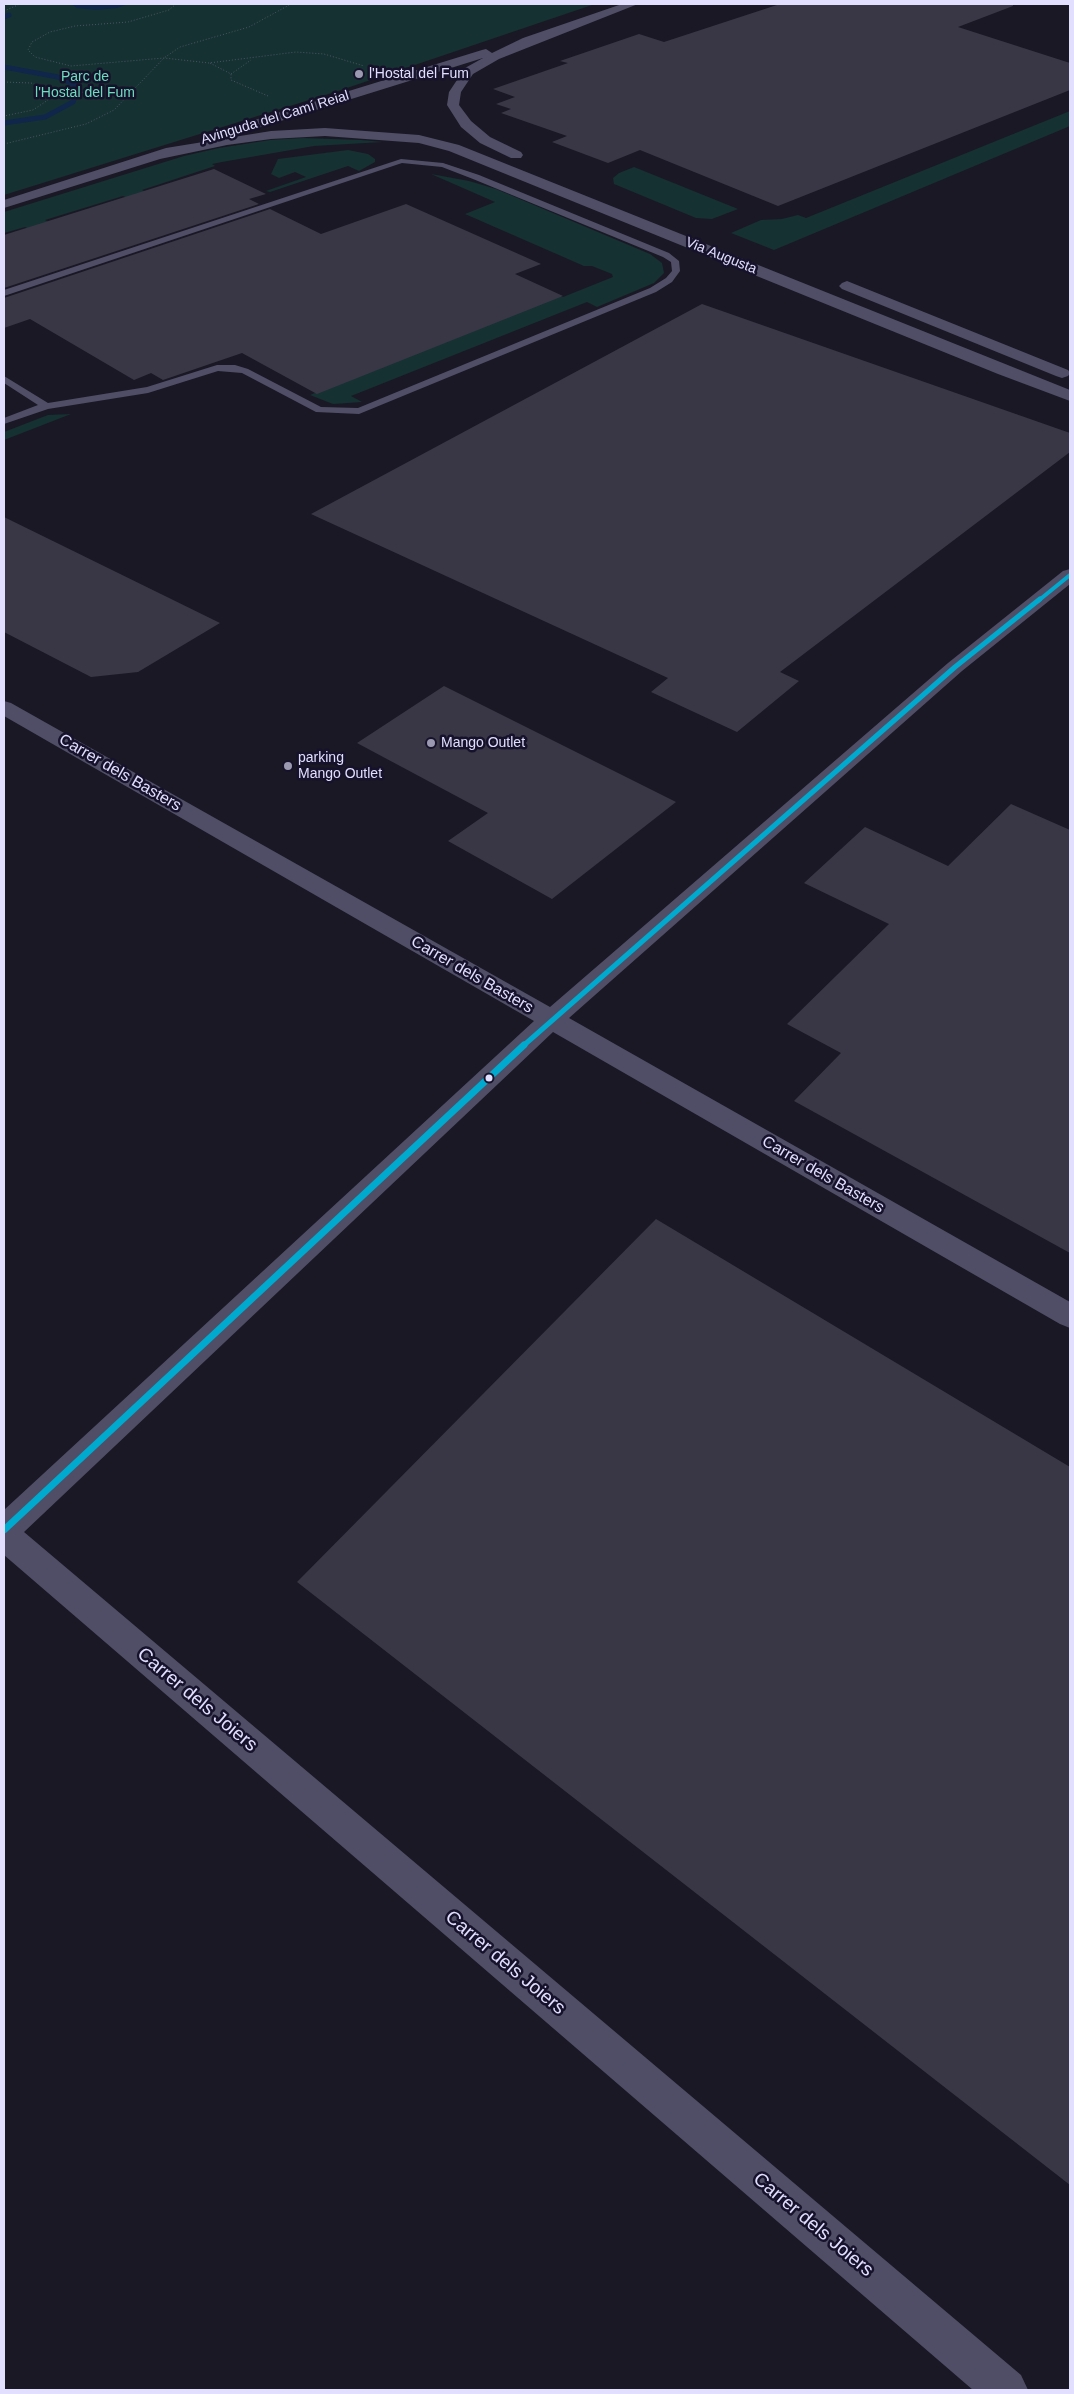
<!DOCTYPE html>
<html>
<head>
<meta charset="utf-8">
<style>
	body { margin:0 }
	#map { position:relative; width:1074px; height:2394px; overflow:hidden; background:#1a1825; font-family:Arial,sans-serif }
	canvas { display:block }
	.frame { position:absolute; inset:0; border:5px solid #e1defe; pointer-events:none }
</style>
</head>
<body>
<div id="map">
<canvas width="1074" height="2394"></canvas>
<div class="frame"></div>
</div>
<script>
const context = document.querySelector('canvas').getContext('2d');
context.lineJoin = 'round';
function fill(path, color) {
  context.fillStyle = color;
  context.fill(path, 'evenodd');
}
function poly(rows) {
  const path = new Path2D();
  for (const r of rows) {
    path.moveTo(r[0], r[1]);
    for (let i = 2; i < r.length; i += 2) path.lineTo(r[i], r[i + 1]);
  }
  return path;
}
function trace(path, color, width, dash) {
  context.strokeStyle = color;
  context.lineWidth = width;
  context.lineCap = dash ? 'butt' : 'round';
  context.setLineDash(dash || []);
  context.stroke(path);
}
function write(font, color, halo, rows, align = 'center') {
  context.font = font + ' Arial,sans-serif';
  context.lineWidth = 5;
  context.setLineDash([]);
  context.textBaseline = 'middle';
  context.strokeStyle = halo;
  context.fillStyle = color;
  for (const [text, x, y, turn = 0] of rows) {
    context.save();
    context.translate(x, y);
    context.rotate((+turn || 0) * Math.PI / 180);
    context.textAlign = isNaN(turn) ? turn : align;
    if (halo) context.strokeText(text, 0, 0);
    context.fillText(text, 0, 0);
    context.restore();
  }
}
fill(poly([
	[4,4,595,4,338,91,4,195],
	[1070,111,1070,126,774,250,731,233,761,220,782,219,798,215,806,218],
	[303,138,361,140,383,142,314,146,222,162,212,164,215,166,142,190,166,202,147,208,123,196,45,220,68,233,48,239,25,227,4,233,4,212,184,156,219,148,270,140],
	[348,150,368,154,375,159,375,162,359,171,348,166,270,192,266,191,306,177,295,172,279,178,271,174,278,159],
	[634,167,738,209,712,219,696,218,614,184,613,178,619,173],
	[431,174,469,181,496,189,650,254,662,263,664,273,654,283,597,307,587,302,351,396,362,402,333,404,310,395,552,297,563,297,613,277,612,274,592,266,584,266,465,214,495,202],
	[71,414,4,440,4,432,48,415]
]), '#163132');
fill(poly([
	[71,4,129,4,117,8,96,10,77,8]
]), '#10264a');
trace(poly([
	[4,17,9,15],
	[4,67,58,77,79,87,73,102,45,117,4,123]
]), '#10264a', 5);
fill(poly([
	[780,4,1013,4,1013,6,958,27,1070,63,1070,90,778,206,640,150,608,163,552,142,567,136,501,113,511,109,496,104,515,97,493,89,568,63,560,61,639,34,664,42],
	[214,169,266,194,249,199,259,204,4,288,4,235],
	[406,204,541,264,515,274,563,296,317,394,242,353,163,380,151,373,134,380,30,319,4,328,4,298,270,209,321,234],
	[702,304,1070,433,1070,452,780,672,799,681,737,732,651,692,668,678,311,514],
	[4,517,220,623,138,672,91,677,4,632],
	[444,686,676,802,552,899,448,841,488,813,357,743],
	[1011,804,1070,830,1070,1253,794,1101,841,1053,787,1024,889,924,804,883,865,827,948,866],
	[656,1219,1070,1467,1070,2185,297,1582]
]), '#393746');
trace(poly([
	[176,4,169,10,128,22,75,26,50,32,32,42,28,50,35,57,71,66,164,58,209,63,296,52,324,54,364,66],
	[4,11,20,4],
	[210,63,231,74,231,80,268,96],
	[231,74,251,60],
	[4,82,31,83,50,90,48,100,33,110,4,116],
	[49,95,135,88],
	[4,144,86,124,114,110,164,58,180,47,249,27,291,4]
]), '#485563', 1, [1, 2]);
fill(poly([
	[401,159,443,163,479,175,669,253,679,261,680,271,672,282,656,292,359,414,316,412,242,373,218,371,148,393,48,409,4,424,4,418,38,405,4,383,4,376,48,403,147,387,217,365,235,365,248,369,321,407,358,408,650,288,666,278,672,271,671,262,663,257,473,179,442,167,402,163,4,296,4,290,401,159]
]), '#4f4e66');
fill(poly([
	[622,4,638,4,499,59,473,74,461,92,459,105,471,121,490,137,521,152,523,155,521,158,511,158,480,143,461,127,447,105,449,92,465,68,483,58,255,129,245,129,243,126,245,123,482,50,486,49,492,53,523,38,622,4],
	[325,128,419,135,459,145,1070,390,1070,401,998,374,449,151,419,143,325,136,271,139,227,145,160,159,4,208,4,200,166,148,271,131,325,128],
	[847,281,1068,370,1070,373,1068,376,1062,378,1056,376,842,289,839,286,842,283,847,281],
	[1070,569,1070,584,962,671,569,1018,1070,1302,1070,1328,1060,1324,553,1032,24,1532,1021,2375,1028,2390,973,2390,4,1555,4,1510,534,1021,4,716,4,701,11,703,550,1007,948,663,1063,571,1070,569]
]), '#4f4e66');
trace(poly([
	[1038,601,1070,575]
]), '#00a9ce', 4);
trace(poly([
	[523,1046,955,667,1040,599]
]), '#00a9ce', 5);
trace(poly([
	[4,1530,524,1045]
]), '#00a9ce', 7);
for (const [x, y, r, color] of [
	[359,74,5,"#9b99b2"],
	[431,743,5,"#9b99b2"],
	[288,766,5,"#9b99b2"],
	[489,1078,4.5,"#e1defe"]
]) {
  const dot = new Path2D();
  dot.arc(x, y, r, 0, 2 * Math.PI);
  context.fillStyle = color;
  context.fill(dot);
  trace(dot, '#16122b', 2);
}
write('14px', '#e1defe', '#16122b', [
	["l'Hostal del Fum",369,74],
	["Mango Outlet",441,743],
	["parking",298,758],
	["Mango Outlet",298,774]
], 'left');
write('14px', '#6adebf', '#16122b', [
	["Parc de",85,77],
	["l'Hostal del Fum",85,93]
]);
write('14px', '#e1defe', '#16122b', [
	["Avinguda del Camí Reial",275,118,-17],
	["Via Augusta",721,256,22]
]);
write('16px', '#e1defe', '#16122b', [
	["Carrer dels Basters",120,773,30],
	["Carrer dels Basters",472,975,30],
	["Carrer dels Basters",823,1175,30]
]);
write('19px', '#e1defe', '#16122b', [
	["Carrer dels Joiers",197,1700,40],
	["Carrer dels Joiers",505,1963,40],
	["Carrer dels Joiers",813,2225,40]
]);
</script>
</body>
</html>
